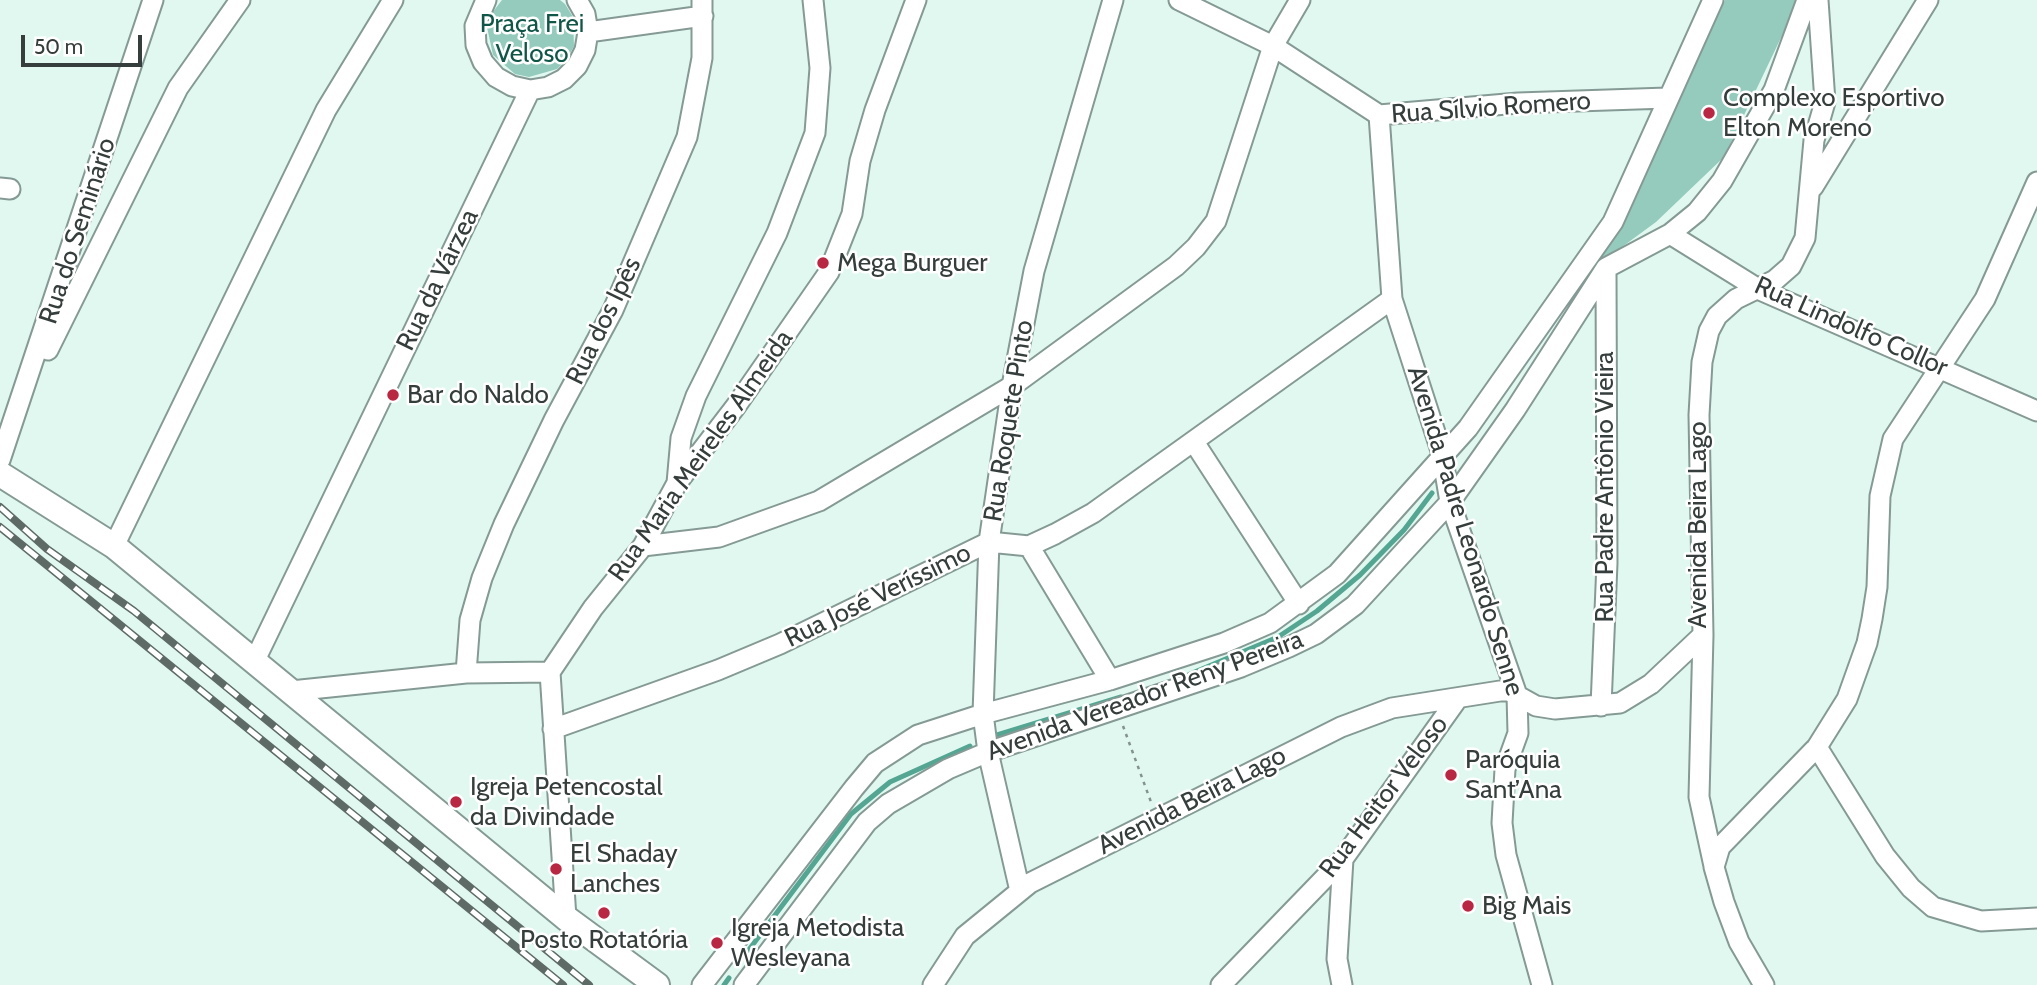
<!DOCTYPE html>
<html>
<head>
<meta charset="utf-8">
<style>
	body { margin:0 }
	#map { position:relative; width:2037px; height:985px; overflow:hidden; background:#e1f8f1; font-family:Cabin,sans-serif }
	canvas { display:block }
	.scale { position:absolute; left:21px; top:35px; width:121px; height:32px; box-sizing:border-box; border:4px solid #353e3c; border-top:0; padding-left:9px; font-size:21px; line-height:24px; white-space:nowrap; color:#353e3c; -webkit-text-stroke:5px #fff; paint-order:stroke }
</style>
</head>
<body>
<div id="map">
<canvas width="2037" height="985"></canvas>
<div class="scale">50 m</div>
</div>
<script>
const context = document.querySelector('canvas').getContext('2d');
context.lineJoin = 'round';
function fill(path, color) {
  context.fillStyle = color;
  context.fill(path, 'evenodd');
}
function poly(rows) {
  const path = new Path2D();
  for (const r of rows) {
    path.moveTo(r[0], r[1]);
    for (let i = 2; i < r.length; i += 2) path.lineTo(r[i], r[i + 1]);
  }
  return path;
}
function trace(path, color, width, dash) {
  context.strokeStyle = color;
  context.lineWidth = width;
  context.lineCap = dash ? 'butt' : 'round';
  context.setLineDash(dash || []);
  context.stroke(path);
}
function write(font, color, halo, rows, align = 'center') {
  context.font = font + ' Cabin,sans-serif';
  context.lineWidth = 5;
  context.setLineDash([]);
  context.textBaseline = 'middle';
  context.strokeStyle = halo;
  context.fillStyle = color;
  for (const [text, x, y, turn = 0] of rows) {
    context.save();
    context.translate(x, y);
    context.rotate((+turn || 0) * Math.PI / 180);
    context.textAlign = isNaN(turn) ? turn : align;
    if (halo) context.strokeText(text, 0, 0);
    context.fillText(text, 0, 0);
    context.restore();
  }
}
fill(poly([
	[502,0,560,0,565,4,573,17,574,46,567,59,557,69,529,77,515,74,493,55,487,27,492,13],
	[1725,0,1799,0,1724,157,1656,222,1596,266,1620,225]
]), '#94cbbc');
trace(poly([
	[1190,674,1278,637,1317,611,1360,575,1404,530,1432,493],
	[997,735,1121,697],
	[745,955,851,814,890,782,970,746],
	[724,985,729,978]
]), '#54a692', 5);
const minor = poly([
	[486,0,475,26,476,45,483,62,496,77,512,86,530,90,548,87,564,79,577,66,585,50,588,32,585,14,577,0],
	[1179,0,1273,46,1379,115,1518,103,1667,98],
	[588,32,703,16],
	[1379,115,1392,299,1442,454,1450,502,1517,695,1518,733,1505,769,1502,823,1506,855,1542,985],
	[1813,187,1928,0],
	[0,188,10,189],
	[1670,234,1760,290,2037,411],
	[48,350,178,88,240,0],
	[1194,442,1299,604],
	[0,460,153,0],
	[677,483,681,438,696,396,777,233,815,133,820,68,813,0],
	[114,546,326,110,393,0],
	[643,546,719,537,819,501,1012,386,1176,266,1196,247,1216,221,1273,46,1300,0],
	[1029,546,1110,680],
	[1703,635,1699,797,1714,866],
	[255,660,530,90],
	[466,673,470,620,482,578,504,524,554,420,613,310,687,137,702,58,702,0],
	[291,691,466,673,550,672],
	[1601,706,1607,563,1606,268],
	[553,729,718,670,780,644,989,542,1029,546,1055,534,1093,513,1392,299],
	[1817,747,1885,856,1911,888,1933,907,1981,921,2037,918],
	[1020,891,988,752,983,714,989,542,1012,386,1034,271,1113,0],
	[566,918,550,672,593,608,643,546,677,483,736,406,829,272,852,214,860,161,875,110,916,0],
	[702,985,854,788,875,763,918,735,983,714,1110,680,1224,643,1270,623,1337,574,1468,428,1613,222,1713,0],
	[744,985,867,822,888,804,948,769,988,752,1241,667,1289,647,1316,634,1355,605,1450,502,1515,410,1606,268,1670,234,1697,212,1722,181,1774,90,1807,0],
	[933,985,965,936,1030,883,1341,727,1392,708,1500,691,1509,691,1536,706,1555,709,1620,703,1651,684,1703,635,1699,415,1702,362,1709,331,1717,316,1736,299,1775,280,1791,266,1805,238,1814,140,1825,102,1818,0],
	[1221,985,1343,859,1458,698],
	[1342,985,1337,959,1343,859],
	[1764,985,1739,942,1724,902,1714,867,1720,847,1817,747,1847,699,1867,643,1872,619,1877,587,1880,496,1893,439,1985,299,2037,182]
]);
const major = poly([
	[0,474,114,546,566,918,657,985]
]);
trace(minor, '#859a94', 23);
trace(major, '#859a94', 28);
trace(poly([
	[1123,726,1151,802]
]), '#84938f', 2.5, [3.5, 5]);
trace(minor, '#fff', 19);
trace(major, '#fff', 24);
const rail = poly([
	[0,507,47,549,134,611,589,985],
	[0,527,563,985]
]);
trace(rail, '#5d6a66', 8);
trace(rail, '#fff', 5, [16]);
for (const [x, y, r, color] of [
	[1709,113,7,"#b92843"],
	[823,263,7,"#b92843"],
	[393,395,7,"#b92843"],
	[1451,775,7,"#b92843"],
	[456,802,7,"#b92843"],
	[556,869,7,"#b92843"],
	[1468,906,7,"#b92843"],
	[604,913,7,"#b92843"],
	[717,943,7,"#b92843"]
]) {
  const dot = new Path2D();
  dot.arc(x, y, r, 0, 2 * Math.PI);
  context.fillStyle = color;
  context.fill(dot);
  trace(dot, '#fff', 2.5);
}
write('26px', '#105648', '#fff', [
	["Praça Frei",532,24],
	["Veloso",532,54]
]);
write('26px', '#353e3c', '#fff', [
	["Complexo Esportivo",1723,98],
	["Elton Moreno",1723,128],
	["Mega Burguer",837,263],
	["Bar do Naldo",407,395],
	["Paróquia",1465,760],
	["Sant’Ana",1465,790],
	["Igreja Petencostal",470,787],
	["da Divindade",470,817],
	["El Shaday",570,854],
	["Lanches",570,884],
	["Big Mais",1482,906],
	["Igreja Metodista",731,928],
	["Wesleyana",731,958],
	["Posto Rotatória",604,940,"center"]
], 'left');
write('26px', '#353e3c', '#fff', [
	["Rua Sílvio Romero",1491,108,-4],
	["Rua do Seminário",78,231,-72],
	["Rua da Várzea",438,280,-64],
	["Rua dos Ipês",604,321,-64],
	["Rua Lindolfo Collor",1851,327,24],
	["Rua Roquete Pinto",1009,421,-81],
	["Rua Maria Meireles Almeida",701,456,-55],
	["Rua Padre Antônio Vieira",1605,487,-90],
	["Avenida Beira Lago",1698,525,-90],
	["Avenida Padre Leonardo Senne",1465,531,73],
	["Rua José Veríssimo",878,596,-26],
	["Avenida Vereador Reny Pereira",1145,696,-20],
	["Rua Heitor Veloso",1384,797,-53],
	["Avenida Beira Lago",1192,801,-27]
]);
</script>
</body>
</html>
